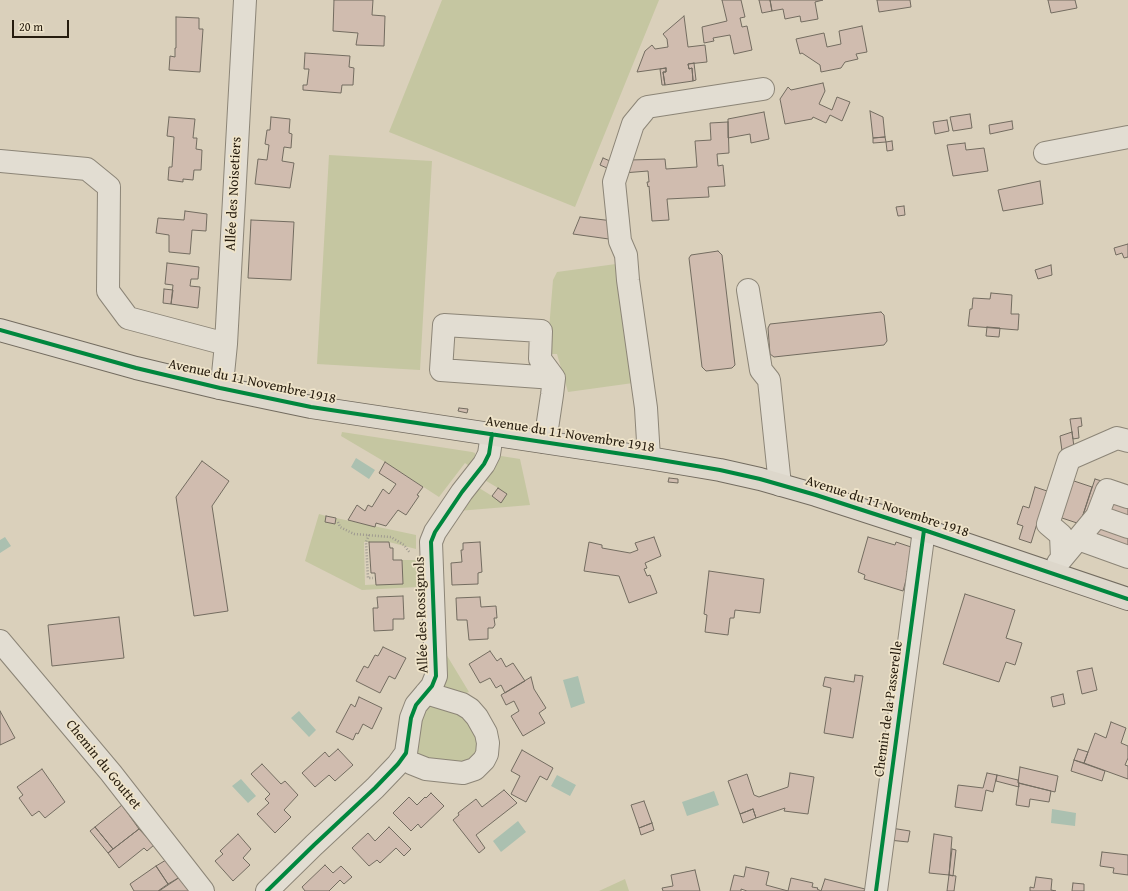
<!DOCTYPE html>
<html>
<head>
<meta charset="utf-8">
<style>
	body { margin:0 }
	#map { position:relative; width:1128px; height:891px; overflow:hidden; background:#dad0bb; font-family:"Gentium Book Plus",serif }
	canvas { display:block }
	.scale { position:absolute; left:12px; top:20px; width:57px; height:18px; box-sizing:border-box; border:2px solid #261c0e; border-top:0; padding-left:5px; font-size:12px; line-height:14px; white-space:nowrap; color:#261c0e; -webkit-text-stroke:3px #efe4ca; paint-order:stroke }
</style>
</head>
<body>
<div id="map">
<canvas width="1128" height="891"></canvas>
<div class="scale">20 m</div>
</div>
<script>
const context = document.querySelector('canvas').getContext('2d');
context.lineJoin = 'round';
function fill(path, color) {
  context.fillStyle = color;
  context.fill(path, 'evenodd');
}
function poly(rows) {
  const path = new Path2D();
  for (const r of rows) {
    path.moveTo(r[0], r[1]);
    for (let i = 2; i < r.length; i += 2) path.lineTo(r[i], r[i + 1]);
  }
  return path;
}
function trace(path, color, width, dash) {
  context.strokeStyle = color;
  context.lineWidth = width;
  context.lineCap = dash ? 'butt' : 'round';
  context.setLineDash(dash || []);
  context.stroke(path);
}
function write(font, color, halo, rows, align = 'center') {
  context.font = font + ' "Gentium Book Plus",serif';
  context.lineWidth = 3.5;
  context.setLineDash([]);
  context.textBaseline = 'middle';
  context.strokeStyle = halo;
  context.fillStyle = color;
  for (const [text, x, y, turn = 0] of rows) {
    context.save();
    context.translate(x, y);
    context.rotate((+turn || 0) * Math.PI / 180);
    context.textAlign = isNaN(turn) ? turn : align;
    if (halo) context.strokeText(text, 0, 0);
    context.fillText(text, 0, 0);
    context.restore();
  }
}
fill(poly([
	[442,0,659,0,575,207,389,132],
	[329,155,432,161,420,370,317,364],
	[616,264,633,383,568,392,557,354,547,354,553,280,557,272],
	[342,432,472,452,475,453,475,458,469,466,465,463,439,497,385,462,341,436],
	[501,456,520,459,530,505,458,511,476,486,492,496,498,488,483,479],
	[319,514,326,516,325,522,335,524,336,518,416,535,416,549,389,542,364,542,365,585,403,583,402,560,416,560,417,587,362,590,305,561],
	[444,650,446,654,469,692,463,694,443,688],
	[434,705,462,712,479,737,476,760,435,765,417,754,416,749,424,708],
	[625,879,629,891,599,891]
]), '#c5c6a1');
fill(poly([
	[356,458,375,470,369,479,351,467],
	[5,537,11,546,0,553,0,540],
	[578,676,585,703,571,708,563,680],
	[299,711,316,730,309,737,291,718],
	[557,775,576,785,570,796,551,786],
	[241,779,256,796,248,803,232,786],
	[714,791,719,805,687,816,682,802],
	[1052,809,1076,813,1075,826,1051,823],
	[518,821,526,832,501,852,493,841]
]), '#abc0b0');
const building = poly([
	[334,0,373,0,372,15,385,16,384,46,356,45,358,33,333,31,334,0],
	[722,0,741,0,745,17,740,18,742,27,747,26,752,50,734,54,730,35,713,38,714,41,704,43,702,27,727,21,722,0],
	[759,0,770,0,772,11,762,13,759,0],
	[770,0,823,0,815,2,818,19,801,22,800,16,785,19,783,9,772,11,770,0],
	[877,0,910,0,911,7,879,12,877,0],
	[1048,0,1075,0,1077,8,1051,13,1048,0],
	[684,16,688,47,705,45,707,62,688,64,689,69,692,68,693,81,665,85,663,72,666,72,666,68,637,72,645,51,652,45,655,49,668,47,667,39,663,34,684,16],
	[176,17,199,18,199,29,203,29,200,72,169,70,170,56,175,57,175,48,176,48,176,17],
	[862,26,867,52,856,54,858,59,845,62,841,68,821,72,820,65,802,53,800,54,796,39,824,33,827,47,841,44,839,31,862,26],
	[305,53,350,56,349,67,354,68,353,85,342,85,341,93,303,90,303,85,307,85,309,69,304,69,305,53],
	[694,63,696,80,693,81,692,68,689,69,688,64,694,63],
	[666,68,666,72,663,72,665,85,662,85,660,69,666,68],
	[823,83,825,91,819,104,832,110,837,97,850,102,842,121,830,115,826,123,813,117,812,119,785,124,780,99,788,87,791,90,823,83],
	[870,111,883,117,885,137,873,138,870,111],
	[764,112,769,139,751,143,750,134,728,138,728,119,764,112],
	[970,114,972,128,953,131,950,117,970,114],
	[169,117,195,119,193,138,197,138,196,149,202,150,201,170,194,170,193,180,183,179,183,182,168,180,169,167,172,167,174,137,167,136,169,117],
	[271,117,290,119,289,133,292,134,291,148,284,147,282,161,294,163,290,188,255,184,258,159,267,160,269,145,265,144,267,130,270,130,271,117],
	[947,120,949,131,935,134,933,122,947,120],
	[1012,121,1013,129,990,134,989,125,1012,121],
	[728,122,729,153,717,154,718,166,723,165,725,186,708,187,709,197,667,199,669,220,652,221,649,186,648,187,647,182,649,182,648,171,623,173,630,160,665,159,666,169,697,167,695,141,711,140,710,123,728,122],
	[885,137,886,142,873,143,873,138,885,137],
	[892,141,893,150,887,151,886,142,892,141],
	[965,143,966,150,984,148,988,171,953,176,947,145,965,143],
	[603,158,610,161,607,168,600,165,603,158],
	[1040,181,1043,204,1003,211,998,190,1040,181],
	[904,206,905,215,898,216,896,207,904,206],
	[185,211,207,214,206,231,192,230,190,254,169,252,169,235,156,233,158,218,184,220,185,211],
	[580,217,613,221,616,240,573,234,580,217],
	[251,220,294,222,291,280,248,278,251,220],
	[1128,244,1128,257,1124,258,1122,253,1116,255,1114,248,1128,244],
	[718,251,722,255,735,365,732,368,706,371,702,367,689,258,691,255,718,251],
	[167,263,199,267,198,279,191,279,190,286,200,287,198,308,171,304,173,285,165,284,167,263],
	[1051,265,1052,275,1038,279,1035,270,1051,265],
	[164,289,173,290,171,304,163,303,164,289],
	[991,293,1012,295,1011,314,1019,314,1018,330,968,326,970,309,972,309,973,298,990,299,991,293],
	[881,312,884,315,887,341,884,345,774,357,770,354,768,328,770,324,881,312],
	[987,327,1000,328,999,337,986,336,987,327],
	[459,408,468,409,467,413,458,411,459,408],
	[1081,418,1082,426,1078,427,1079,438,1073,439,1070,419,1081,418],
	[1072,432,1074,447,1062,451,1060,436,1072,432],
	[202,461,229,481,212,506,228,611,194,616,176,497,202,461],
	[385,462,423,487,417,495,419,496,406,515,398,510,386,526,376,523,375,527,348,520,357,505,365,511,368,505,372,507,383,489,389,494,396,484,379,473,385,462],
	[669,478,678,479,678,483,668,482,669,478],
	[1068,479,1092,487,1080,524,1056,516,1068,479],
	[1095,479,1128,489,1128,560,1077,533,1095,479],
	[1035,487,1047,491,1031,543,1019,539,1023,526,1017,524,1023,506,1029,508,1035,487],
	[498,488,507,494,501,503,492,496,498,488],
	[326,516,336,518,335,524,325,522,326,516],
	[654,537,661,556,645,563,647,568,644,569,647,576,650,575,657,593,629,603,619,576,584,571,589,542,602,545,602,548,630,553,638,550,635,543,654,537],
	[868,537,895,545,896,542,911,547,913,552,907,572,908,573,903,591,864,579,865,575,858,572,868,537],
	[369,542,389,542,390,548,393,548,393,560,402,560,403,584,376,585,375,573,371,573,369,542],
	[480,542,482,572,478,573,478,584,452,585,451,563,462,562,461,550,463,550,463,543,480,542],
	[709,571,764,579,760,613,735,610,734,618,730,618,728,635,705,632,707,615,704,614,709,571],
	[965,594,1015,610,1006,638,1022,643,1015,665,1006,662,999,682,943,664,965,594],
	[403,596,404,619,393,619,393,630,374,631,373,608,378,608,377,597,403,596],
	[480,597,481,607,496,606,497,618,494,618,495,625,493,628,488,628,488,639,469,640,467,620,457,620,456,598,480,597],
	[119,617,124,658,52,666,48,625,119,617],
	[383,647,406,658,395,679,389,676,380,693,356,681,364,666,368,668,375,655,378,656,383,647],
	[490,651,497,661,501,658,506,667,513,663,525,681,505,693,501,685,496,688,490,678,480,683,469,664,490,651],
	[1092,668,1097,690,1082,694,1077,671,1092,668],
	[855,675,863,676,853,738,824,733,831,688,823,686,825,677,854,682,855,675],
	[531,677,534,689,546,708,539,713,545,723,523,736,511,716,519,711,514,701,506,705,501,695,531,677],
	[1063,694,1065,704,1053,707,1051,697,1063,694],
	[359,697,382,708,372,729,363,724,358,734,356,733,353,740,336,732,351,704,355,707,359,697],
	[0,711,15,738,0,745,0,711],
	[1111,722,1126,728,1121,743,1128,746,1128,758,1125,765,1128,766,1128,779,1084,763,1095,733,1106,738,1111,722],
	[338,749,353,765,335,781,329,775,315,787,302,773,325,752,329,757,338,749],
	[1078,749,1088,752,1084,763,1074,760,1078,749],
	[522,750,553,768,547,780,540,776,526,802,511,794,520,776,511,771,522,750],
	[1074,760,1105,771,1102,781,1071,771,1074,760],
	[262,764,281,784,285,781,298,795,284,810,291,817,275,833,257,814,269,803,265,799,270,794,251,774,262,764],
	[1020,767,1058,776,1055,792,1018,783,1020,767],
	[42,769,65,802,45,818,39,811,32,816,19,798,23,795,17,787,42,769],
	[790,773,814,777,808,814,784,811,785,808,756,818,753,809,740,814,728,781,747,774,754,795,759,797,788,787,790,773],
	[987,773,997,775,993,792,986,790,982,811,955,807,958,785,983,788,987,773],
	[997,775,1018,780,1019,787,996,781,997,775],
	[1019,783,1051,791,1049,802,1030,799,1029,807,1016,805,1019,783],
	[504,790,517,803,476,835,485,848,479,853,453,820,459,815,458,813,476,799,482,807,504,790],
	[431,793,444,806,421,828,418,824,411,831,393,813,409,797,417,805,425,797,426,798,431,793],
	[644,801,652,823,639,828,631,805,644,801],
	[122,805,139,829,113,849,95,827,122,805],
	[753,809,756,818,743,823,740,814,753,809],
	[652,823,654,830,641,835,639,828,652,823],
	[95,827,113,849,108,853,90,831,95,827],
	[389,827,411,849,404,856,396,848,380,863,377,860,369,866,352,848,368,833,375,841,389,827],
	[891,828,910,831,908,842,889,840,891,828],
	[139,829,154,845,147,851,144,848,119,868,108,853,139,829],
	[238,834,251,849,243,858,250,865,233,881,215,861,223,854,220,851,238,834],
	[934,834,952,837,949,875,929,873,934,834],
	[952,849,956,850,953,876,949,875,952,849],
	[1102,852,1128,855,1128,875,1113,873,1114,868,1100,866,1102,852],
	[166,860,180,877,168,884,156,866,166,860],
	[325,865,333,873,341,866,352,877,344,884,340,880,329,891,305,891,302,887,325,865],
	[156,866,168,884,158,891,134,891,130,884,156,866],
	[746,867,769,872,766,885,788,891,791,878,813,883,812,887,818,888,817,889,821,891,747,891,741,889,741,891,730,891,734,875,744,877,746,867],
	[695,870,700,891,663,891,662,888,673,886,671,875,695,870],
	[949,875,956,876,954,891,947,891,949,875],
	[180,877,192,891,159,891,180,877],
	[1036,877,1052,879,1051,890,1056,891,1030,891,1030,887,1034,888,1036,877],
	[825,879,865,889,864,891,821,891,825,879],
	[1073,883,1084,884,1084,891,1072,891,1073,883]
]);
fill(building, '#d0bcaf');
trace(building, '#736c60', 1);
const minor = poly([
	[1045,153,1128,137],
	[0,161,87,169,109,187,108,291,128,318,226,344],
	[748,290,761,370,769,380,780,485],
	[220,388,223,374,226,344,245,0],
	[545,442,552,395,554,378,540,359,541,331,444,325,441,370,554,378],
	[649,458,646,408,628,280,626,255,620,241,614,182,633,124,647,107,763,89],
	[1097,516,1107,490,1128,497],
	[1078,539,1097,516,1128,527],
	[1062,558,1061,535,1048,524,1069,459,1117,438,1128,441],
	[1058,563,1078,539,1128,557],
	[0,641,111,773,203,891],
	[404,757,411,763,426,769,463,773,475,769,484,760,487,754,488,743,486,733,477,717,470,709,462,704,426,693],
	[267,891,314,845,375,788,398,764,406,753,411,718,416,705,432,686,436,676,431,542,435,532,462,492,484,464,489,454,492,434],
	[876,891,924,530]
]);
const major = poly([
	[0,330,136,368,220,388,311,407,649,458,720,470,760,479,816,495,924,530,1128,599]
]);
trace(minor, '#8c8577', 24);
trace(major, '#736c60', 24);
trace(poly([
	[338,522,340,527,354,534,391,537,404,545,410,553],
	[369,535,366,542,368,578,373,578]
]), '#9f9a90', 2.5, [1, 2]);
trace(minor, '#e2ddd2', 22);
trace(major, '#ddd7cb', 22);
trace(poly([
	[0,330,136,368,220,388,311,407,649,458,720,470,760,479,816,495,924,530,1128,599],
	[267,891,314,845,375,788,398,764,406,753,411,718,416,705,432,686,436,676,431,542,435,532,462,492,484,464,489,454,492,434],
	[876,891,924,530]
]), '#00873e', 4);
write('14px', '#261c0e', '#efe4ca', [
	["Allée des Noisetiers",234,194,-87],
	["Avenue du 11 Novembre 1918",252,382,12],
	["Avenue du 11 Novembre 1918",570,435,9],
	["Avenue du 11 Novembre 1918",887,507,18],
	["Allée des Rossignols",422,615,-92],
	["Chemin de la Passerelle",889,709,-82],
	["Chemin du Gouttet",103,765,51]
]);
</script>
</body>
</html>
